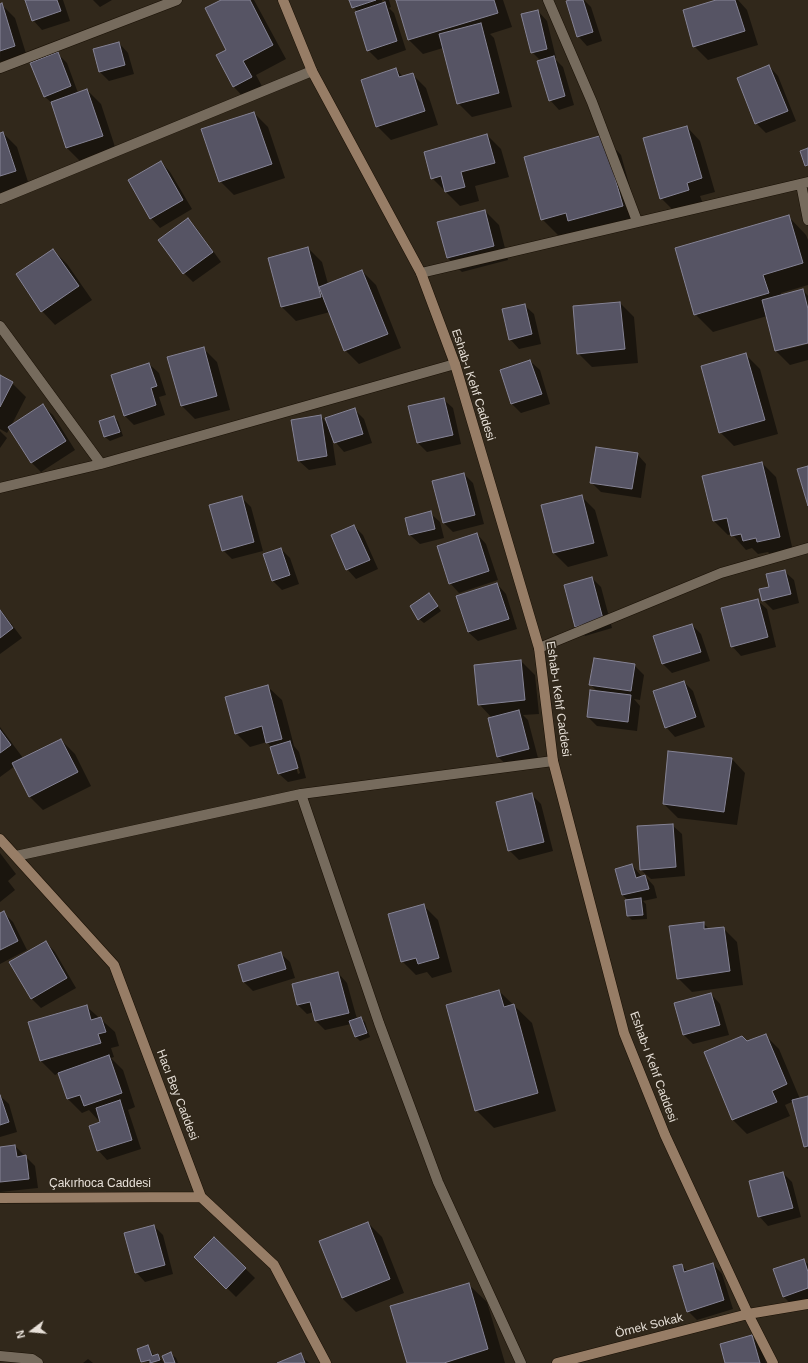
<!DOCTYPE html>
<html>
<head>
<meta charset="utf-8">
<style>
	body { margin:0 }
	#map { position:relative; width:808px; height:1363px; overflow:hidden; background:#31281b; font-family:Helvetica,sans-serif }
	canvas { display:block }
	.north { position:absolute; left:12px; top:1311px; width:40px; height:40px; -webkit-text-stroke:3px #31281b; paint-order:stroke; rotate:254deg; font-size:11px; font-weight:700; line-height:16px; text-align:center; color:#e7e0d8 }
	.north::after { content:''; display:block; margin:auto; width:14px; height:18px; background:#e7e0d8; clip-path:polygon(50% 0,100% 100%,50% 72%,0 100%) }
</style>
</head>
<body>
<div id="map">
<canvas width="808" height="1363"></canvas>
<div class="north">N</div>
</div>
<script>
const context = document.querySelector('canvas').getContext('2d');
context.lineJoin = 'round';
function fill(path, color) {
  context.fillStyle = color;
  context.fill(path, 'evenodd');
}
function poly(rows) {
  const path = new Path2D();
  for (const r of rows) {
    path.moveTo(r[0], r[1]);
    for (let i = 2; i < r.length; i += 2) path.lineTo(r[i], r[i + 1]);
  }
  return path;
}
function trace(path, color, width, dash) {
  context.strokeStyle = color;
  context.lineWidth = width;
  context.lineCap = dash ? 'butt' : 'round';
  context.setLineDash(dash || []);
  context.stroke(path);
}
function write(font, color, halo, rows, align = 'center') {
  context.font = font + ' Helvetica,sans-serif';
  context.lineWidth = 3;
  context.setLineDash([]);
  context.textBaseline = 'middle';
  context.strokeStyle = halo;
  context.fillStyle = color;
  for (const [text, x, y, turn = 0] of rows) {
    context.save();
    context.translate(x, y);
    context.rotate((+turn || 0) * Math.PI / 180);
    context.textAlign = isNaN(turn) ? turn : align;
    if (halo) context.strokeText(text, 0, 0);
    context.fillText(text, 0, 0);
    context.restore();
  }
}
fill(poly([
	[26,0,63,0,70,21,42,30,33,20],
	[93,0,112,0,100,7],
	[223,0,254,0,286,59,256,75,265,92,247,101,234,87,217,55,228,50],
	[351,0,382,0,383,3,385,2,384,0,389,0,391,7,389,8,394,13,406,50,378,60,368,50,358,12,353,7],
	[397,0,503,0,512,27,490,34,494,38,512,107,472,117,458,103,443,48,423,54,409,40],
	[573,0,584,0,591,7,602,41,587,46,578,36],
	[719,0,738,0,747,10,758,45,708,60,694,46],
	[1,4,15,18,28,60,8,66,3,61,0,62],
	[538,11,547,21,556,58,554,58,563,67,574,105,559,110,550,100,541,61,532,52],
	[119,43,128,53,134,74,109,81,100,72],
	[57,53,67,63,78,93,87,90,101,104,116,150,81,162,67,148,53,104,44,96],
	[769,66,778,76,796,121,766,133,756,123],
	[396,69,403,77,412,74,426,88,438,125,391,140,377,126],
	[254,113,268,127,285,178,234,195,220,181],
	[687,127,700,141,715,192,700,196,703,204,675,212,661,198],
	[3,133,17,147,29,185,0,195,0,134],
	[487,135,501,149,509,177,475,186,479,201,460,206,432,178],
	[603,136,621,155,640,224,560,237,542,219],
	[161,162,170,172,192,209,160,228,151,218],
	[485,211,499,225,508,260,462,272,448,258,438,222],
	[788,216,806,235,808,240,808,285,781,293,782,296,803,290,808,296,808,342,784,348,784,350,808,344,808,360,790,365,776,351,767,316,713,332,695,314],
	[188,219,197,229,221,262,193,282,184,273],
	[308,248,322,262,328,284,362,271,376,285,401,348,359,364,345,350,330,312,296,321,282,307,269,258],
	[53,250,67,264,92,300,55,325,42,311],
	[620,303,634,317,638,363,592,367,578,353],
	[524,305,534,314,541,344,519,349,510,339],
	[203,348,217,362,230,410,195,419,181,405],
	[746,355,760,369,778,434,734,446,720,432],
	[530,361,540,370,550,404,521,413,512,404,501,370],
	[149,364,159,373,166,395,159,397,165,415,134,425,124,415],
	[0,377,12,383,26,397,11,426,43,406,53,415,75,450,41,472,32,463,10,428,7,433,0,429],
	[443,399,453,408,461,444,427,452,418,443],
	[355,410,364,419,372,443,344,452,332,438,336,465,309,470,299,461,320,416,328,424],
	[113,417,118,421,123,436,110,441,105,437,100,422],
	[0,431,7,438,0,448],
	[637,454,646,464,641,498,601,492,591,482],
	[762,463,776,477,793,551,772,556,768,552,758,554,752,548,746,550,732,534,728,535,714,521],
	[464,474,473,483,484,524,453,532,444,523],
	[581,496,595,510,608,556,568,567,554,553,542,506],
	[241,497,251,507,263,551,232,559,223,550],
	[430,513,440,522,444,538,420,544,410,535,406,518],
	[354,526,363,535,378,569,356,579,347,569],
	[477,534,486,544,498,580,459,593,450,583],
	[281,549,290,558,299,584,282,590,273,581],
	[784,571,794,580,799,603,773,610,763,600,770,587],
	[592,578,601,587,612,628,585,636,576,626],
	[497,584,506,594,517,629,478,641,468,632],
	[429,594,441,611,424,623,419,619],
	[757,600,767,609,776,647,741,656,732,646],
	[0,609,22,638,0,654],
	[692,625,701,634,710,661,672,673,663,664],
	[521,661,535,675,539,714,523,715,528,720,538,758,508,766,498,757,492,718,479,704],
	[634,665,644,675,640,700,634,699,640,706,637,731,597,726,588,717,598,692,591,685],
	[684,682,693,691,705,727,675,737,666,727],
	[268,687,282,700,294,746,299,752,306,778,288,782,278,773,271,747,267,742,250,747,236,733],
	[292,753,294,753,300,773,298,774],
	[0,727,23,758,61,740,75,754,91,786,43,810,29,796,15,766,0,777],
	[732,759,745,773,737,825,678,818,664,804],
	[531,794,541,804,553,851,519,860,509,850],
	[672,825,682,834,685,876,651,879,641,870],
	[0,853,16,874,8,881,15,890,0,902],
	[632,865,642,877,645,876,654,886,657,898,643,901,646,904,647,919,632,920,628,916,626,901,628,900,622,895,616,869],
	[424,906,438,920,452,972,432,978,427,972,416,975,402,961],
	[3,912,13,922,27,950,0,964,0,914],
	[703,923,710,930,723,928,737,942,743,985,692,992,678,978],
	[46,942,55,952,76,988,41,1008,32,999,11,963],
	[280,953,290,962,295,978,253,991,244,982],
	[338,973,347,983,357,1019,360,1018,365,1022,370,1037,360,1041,356,1037,351,1024,325,1030,316,1021,314,1012,307,1014,298,1005],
	[499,991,532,1023,556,1111,494,1128,476,1110],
	[711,994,720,1004,729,1035,693,1044,684,1035],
	[86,1006,115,1032,119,1046,111,1048,114,1057,111,1058,123,1070,135,1107,128,1110,141,1149,107,1160,98,1150,101,1123,100,1119,98,1120,89,1110,82,1113,68,1099,59,1073,55,1075,41,1061,29,1023],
	[765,1035,779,1049,800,1099,808,1097,808,1149,805,1146,794,1101,785,1105,790,1116,747,1134,733,1120,705,1053,747,1042],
	[0,1096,9,1104,17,1132,0,1137],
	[15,1146,35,1166,38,1188,0,1192,0,1148],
	[783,1173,792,1182,801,1217,768,1226,759,1216],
	[368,1223,382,1237,404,1293,356,1312,342,1298],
	[154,1226,163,1235,173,1274,145,1282,136,1272],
	[214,1238,255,1278,236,1297,196,1257],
	[803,1260,808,1264,808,1301,793,1306,783,1296],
	[713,1264,722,1274,733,1309,697,1320,688,1311,681,1265,688,1272],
	[468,1284,487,1302,505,1363,408,1363],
	[752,1337,761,1346,766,1363,726,1363],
	[148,1346,154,1356,158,1355,164,1363,142,1362,138,1350],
	[171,1354,176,1358,178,1363,166,1363],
	[300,1355,309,1363,280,1363],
	[88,1359,93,1363,83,1363]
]), '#0007');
const building = poly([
	[25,0,57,0,61,11,32,21,25,0],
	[221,0,250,0,273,45,243,61,252,77,233,87,216,55,226,50,205,8,221,0],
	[349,0,376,0,352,8,349,0],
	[396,0,494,0,498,13,408,40,396,0],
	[570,0,583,0,593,32,577,37,566,1,570,0],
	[716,0,735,0,745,31,693,47,683,10,716,0],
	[385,2,397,41,367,51,355,12,385,2],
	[2,3,15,46,0,51,0,4,2,3],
	[538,10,547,49,531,53,521,14,538,10],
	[481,23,499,93,457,104,439,34,481,23],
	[119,42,125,65,99,72,93,49,119,42],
	[58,52,71,86,44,97,30,63,58,52],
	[554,56,565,96,549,101,537,61,554,56],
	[769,65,788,111,755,124,737,78,769,65],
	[396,68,399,77,413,73,425,111,376,127,361,80,396,68],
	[87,89,103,136,66,148,51,102,87,89],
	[254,112,272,164,219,182,201,129,254,112],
	[687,126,702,178,687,183,689,190,660,199,643,138,687,126],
	[3,132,16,171,0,176,0,133,3,132],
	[487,134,495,163,461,172,465,187,445,192,441,176,431,179,424,152,487,134],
	[603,135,623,206,568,221,566,213,541,220,524,157,603,135],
	[808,148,808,165,805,166,800,151,808,148],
	[161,161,183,200,150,219,128,180,161,161],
	[485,210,494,246,447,258,437,222,485,210],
	[789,215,803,263,763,275,769,293,694,315,675,248,789,215],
	[188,218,213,252,183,274,158,240,188,218],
	[308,247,321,297,281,307,268,258,308,247],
	[53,249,79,286,41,312,16,274,53,249],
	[362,270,388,334,344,351,319,287,362,270],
	[803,289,808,309,808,343,775,351,762,300,803,289],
	[620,302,625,349,577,354,573,306,620,302],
	[525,304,532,334,509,340,502,309,525,304],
	[204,347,217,396,181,406,167,357,204,347],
	[746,353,765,420,719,433,701,366,746,353],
	[530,360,542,394,511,404,500,370,530,360],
	[149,363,157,386,151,388,156,405,124,416,111,375,149,363],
	[0,375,13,382,0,407,0,375],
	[444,398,453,435,417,443,408,406,444,398],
	[43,404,66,441,31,463,8,427,43,404],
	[355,408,363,434,334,443,325,418,355,408],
	[321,415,327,456,298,461,291,420,321,415],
	[114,416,120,432,104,437,99,421,114,416],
	[596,447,638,453,632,489,590,483,596,447],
	[762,462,780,537,757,542,756,538,743,541,741,534,731,536,727,518,713,521,702,476,762,462],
	[808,466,808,506,797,469,808,466],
	[464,473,475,515,443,523,432,481,464,473],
	[582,495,594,543,553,553,541,505,582,495],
	[242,496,254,542,222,551,209,505,242,496],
	[431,511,435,529,409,535,405,518,431,511],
	[354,525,370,560,346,570,331,535,354,525],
	[477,533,489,571,449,584,437,546,477,533],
	[281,548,290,575,272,581,263,554,281,548],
	[785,570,791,594,762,601,759,589,769,587,766,574,785,570],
	[592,577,603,619,575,627,564,585,592,577],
	[497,583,509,619,468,632,456,596,497,583],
	[429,593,438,606,418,620,410,606,429,593],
	[758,599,768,637,731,647,721,608,758,599],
	[0,610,13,628,0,638,0,610],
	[692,624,701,652,662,664,653,636,692,624],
	[594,658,635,664,631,691,589,685,594,658],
	[521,660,525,700,478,705,474,665,521,660],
	[684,681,696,717,665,728,653,691,684,681],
	[268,685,282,739,266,743,262,726,235,734,225,697,268,685],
	[590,690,631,695,628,722,587,717,590,690],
	[519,710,529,749,497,757,488,718,519,710],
	[0,730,11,745,0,753,0,730],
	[61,739,78,772,29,797,12,763,61,739],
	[290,741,298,768,278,774,270,747,290,741],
	[668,751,732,758,724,812,663,804,668,751],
	[532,793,544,842,508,851,496,802,532,793],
	[673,824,676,867,640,870,637,826,673,824],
	[632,864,636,878,645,875,649,889,622,895,615,869,632,864],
	[641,898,643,915,627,916,625,900,641,898],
	[424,904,439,958,418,964,416,958,401,962,388,914,424,904],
	[4,911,18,941,0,950,0,913,4,911],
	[704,922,704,929,724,927,730,971,677,979,669,926,704,922],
	[46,941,67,978,31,999,9,962,46,941],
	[281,952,286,969,243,982,238,965,281,952],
	[338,972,349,1013,315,1021,310,1002,297,1005,292,984,338,972],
	[499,990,504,1007,514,1004,538,1093,475,1111,446,1005,499,990],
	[711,993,720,1025,683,1035,674,1003,711,993],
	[87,1005,91,1020,101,1017,106,1032,98,1034,101,1043,40,1061,28,1022,87,1005],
	[361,1017,367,1033,355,1037,349,1021,361,1017],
	[766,1034,787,1084,772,1091,777,1102,732,1120,704,1052,742,1036,747,1041,766,1034],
	[109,1055,122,1093,84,1106,80,1095,67,1099,58,1073,109,1055],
	[0,1095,9,1122,0,1125,0,1095],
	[808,1096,808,1146,804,1147,792,1100,808,1096],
	[120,1100,132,1140,97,1151,89,1126,100,1122,96,1108,120,1100],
	[15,1145,17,1157,26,1155,29,1179,0,1182,0,1147,15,1145],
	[783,1172,793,1208,758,1217,749,1181,783,1172],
	[368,1222,390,1279,342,1298,319,1241,368,1222],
	[154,1225,165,1265,135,1273,124,1233,154,1225],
	[214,1237,246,1268,226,1289,194,1257,214,1237],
	[804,1259,808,1272,808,1288,783,1297,773,1269,804,1259],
	[713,1263,724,1300,687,1312,673,1266,682,1264,684,1272,713,1263],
	[469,1283,488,1349,444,1363,407,1363,390,1306,469,1283],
	[752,1335,760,1363,725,1363,720,1344,752,1335],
	[148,1345,152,1356,158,1354,160,1360,150,1363,150,1360,141,1362,137,1349,148,1345],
	[171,1352,175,1363,165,1363,162,1356,171,1352],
	[301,1353,305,1363,277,1363,301,1353]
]);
fill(building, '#565464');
trace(building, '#858395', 1);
const street = poly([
	[548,0,592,102,637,221],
	[0,68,177,0],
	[801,184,808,220],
	[0,199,312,71],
	[421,273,808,182],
	[0,326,101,464],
	[0,488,101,464,455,364],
	[539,648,721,573,808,548],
	[301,794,379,1023,438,1182,521,1363],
	[16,856,301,794,553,761],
	[0,1356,32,1359,38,1363]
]);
const secondary = poly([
	[283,0,312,71,421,273,455,364,539,648,553,761,624,1033,665,1135,748,1314,773,1363],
	[0,839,114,965,201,1197,274,1265,326,1363],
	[0,1198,201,1197],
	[557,1363,748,1314,808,1304]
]);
trace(street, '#191005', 11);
trace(secondary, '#191005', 11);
trace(street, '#766b5d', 10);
trace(secondary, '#977d66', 10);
write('12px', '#e7e0d8', '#31281b', [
	["Eshab-ı Kehf Caddesi",473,385,72],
	["Eshab-ı Kehf Caddesi",558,699,82],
	["Eshab-ı Kehf Caddesi",653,1067,70],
	["Hacı Bey Caddesi",177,1095,69],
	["Çakırhoca Caddesi",100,1184],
	["Örnek Sokak",649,1326,-14]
]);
</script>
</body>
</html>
